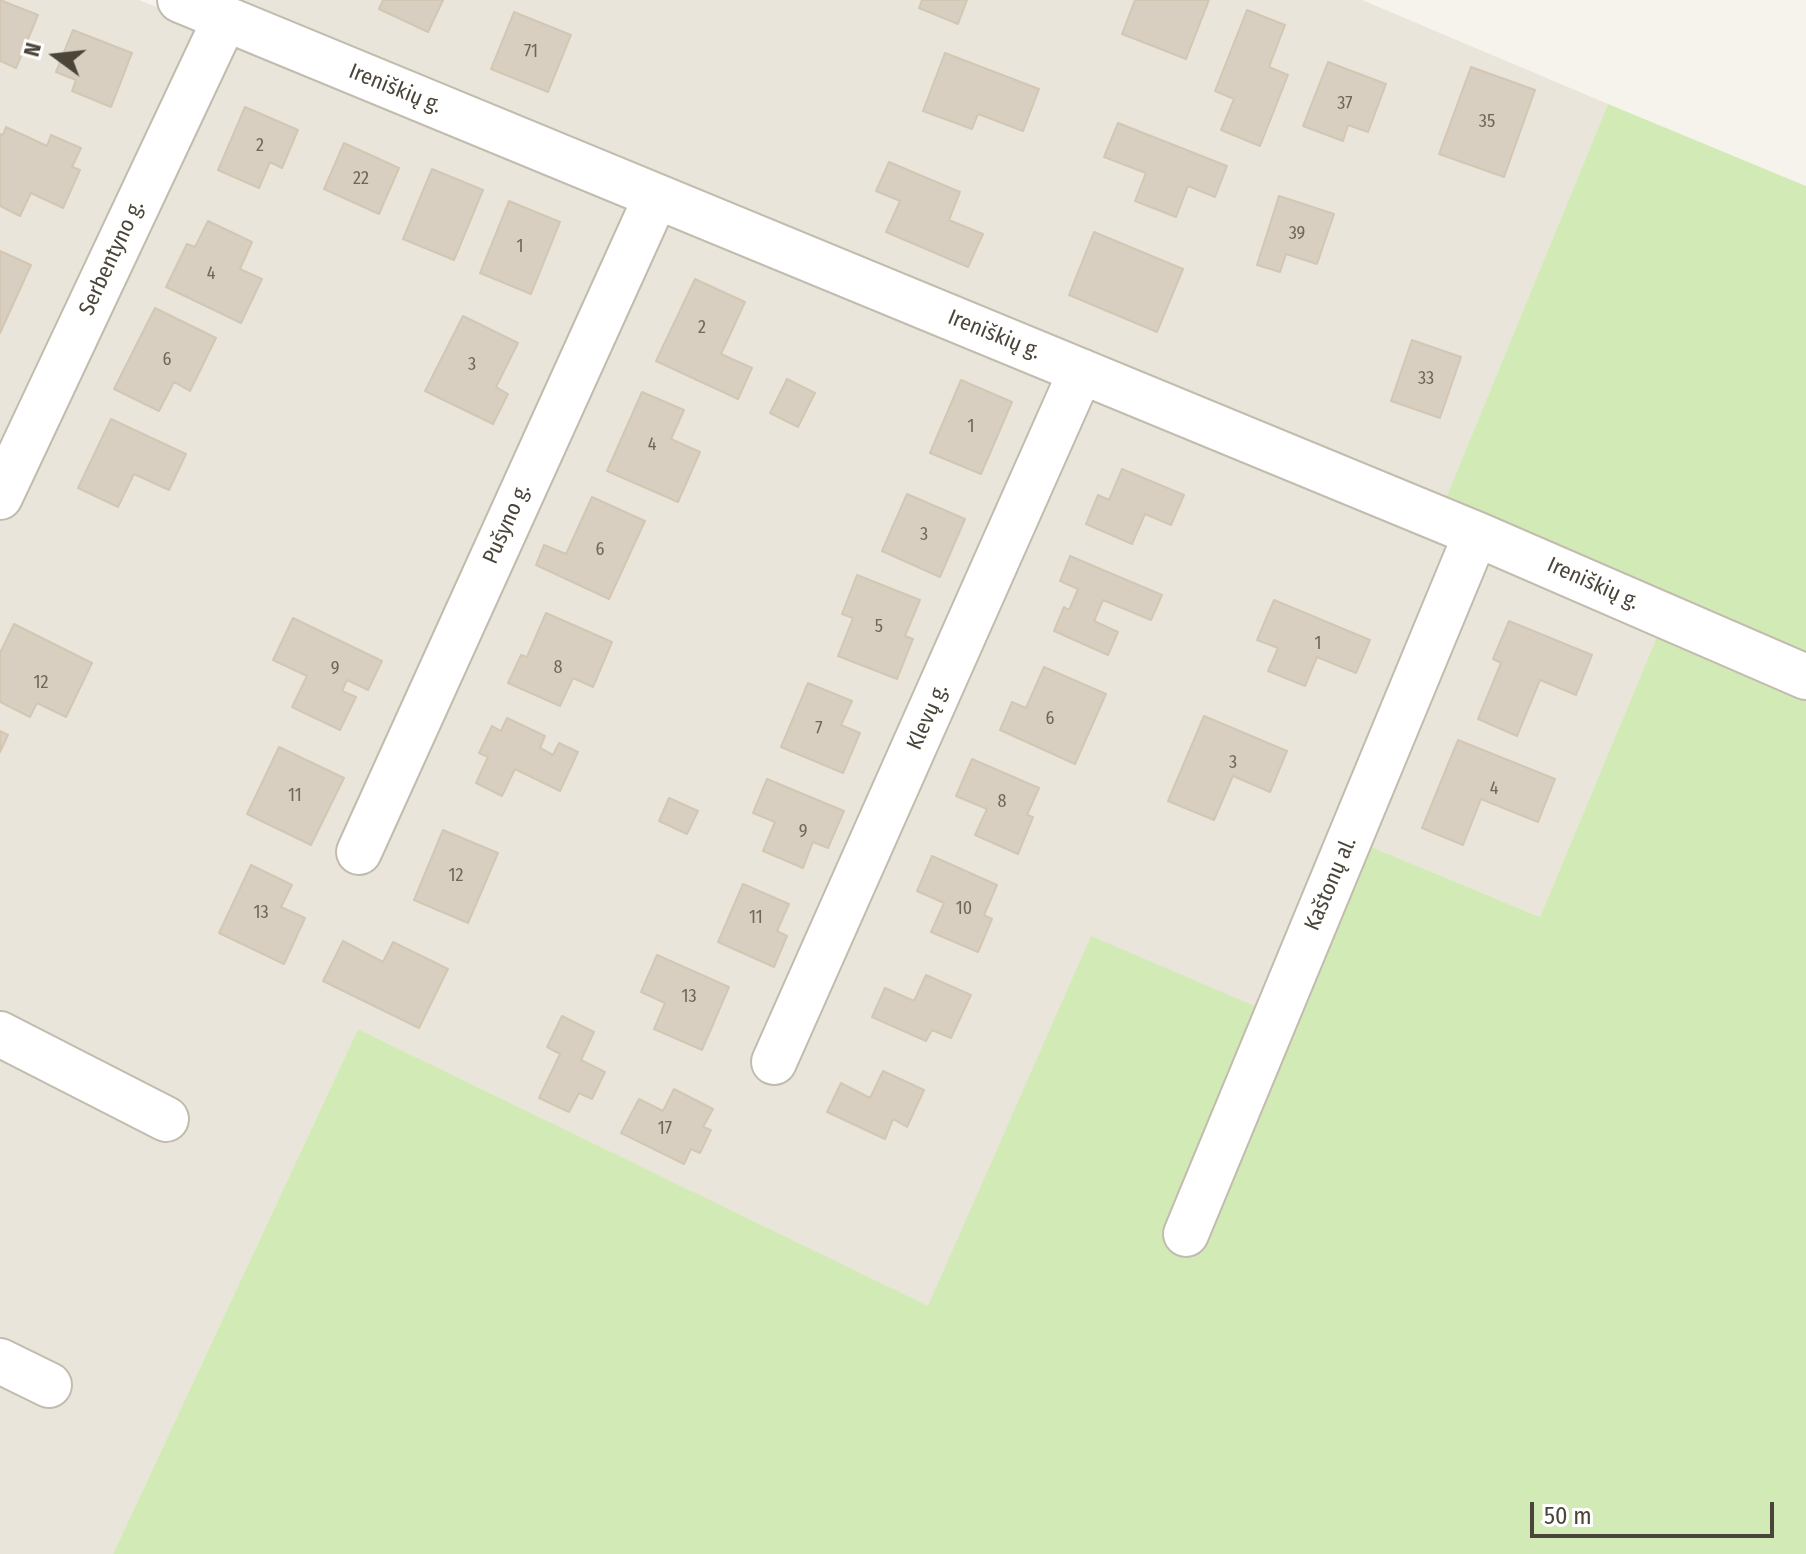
<!DOCTYPE html>
<html>
<head>
<meta charset="utf-8">
<style>
	body { margin:0 }
	#map { position:relative; width:1806px; height:1554px; overflow:hidden; background:#f6f3ec; font-family:"Fira Sans Condensed",sans-serif }
	canvas { display:block }
	.north { position:absolute; left:16px; top:16px; width:80px; height:80px; -webkit-text-stroke:6px #fff; paint-order:stroke; rotate:285deg; font-size:22px; font-weight:700; line-height:32px; text-align:center; color:#4b4439 }
	.north::after { content:''; display:block; margin:auto; width:28px; height:36px; background:#4b4439; clip-path:polygon(50% 0,100% 100%,50% 72%,0 100%) }
	.scale { position:absolute; left:1530px; top:1502px; width:244px; height:36px; box-sizing:border-box; border:4px solid #4b4439; border-top:0; padding-left:10px; font-size:24px; line-height:28px; white-space:nowrap; color:#4b4439; -webkit-text-stroke:6px #fff; paint-order:stroke }
</style>
</head>
<body>
<div id="map">
<canvas width="1806" height="1554"></canvas>
<div class="north">N</div>
<div class="scale">50 m</div>
</div>
<script>
const context = document.querySelector('canvas').getContext('2d');
context.lineJoin = 'round';
function fill(path, color) {
  context.fillStyle = color;
  context.fill(path, 'evenodd');
}
function poly(rows) {
  const path = new Path2D();
  for (const r of rows) {
    path.moveTo(r[0], r[1]);
    for (let i = 2; i < r.length; i += 2) path.lineTo(r[i], r[i + 1]);
  }
  return path;
}
function trace(path, color, width, dash) {
  context.strokeStyle = color;
  context.lineWidth = width;
  context.lineCap = dash ? 'butt' : 'round';
  context.setLineDash(dash || []);
  context.stroke(path);
}
function write(font, color, halo, rows, align = 'center') {
  context.font = font + ' "Fira Sans Condensed",sans-serif';
  context.lineWidth = 6;
  context.setLineDash([]);
  context.textBaseline = 'middle';
  context.strokeStyle = halo;
  context.fillStyle = color;
  for (const [text, x, y, turn = 0] of rows) {
    context.save();
    context.translate(x, y);
    context.rotate((+turn || 0) * Math.PI / 180);
    context.textAlign = isNaN(turn) ? turn : align;
    if (halo) context.strokeText(text, 0, 0);
    context.fillText(text, 0, 0);
    context.restore();
  }
}
fill(poly([
	[0,0,139,0,630,194,1661,627,1540,917,1369,846,1294,1024,1091,937,929,1307,358,1029,113,1554,0,1554],
	[227,0,1362,0,1608,104,1441,510]
]), '#eae5da');
fill(poly([
	[1608,104,1806,186,1806,663,1441,510],
	[1661,627,1806,689,1806,1554,113,1554,358,1029,928,1306,1091,936,1294,1023,1369,846,1540,917]
]), '#d2eab5');
const building = poly([
	[0,0,38,15,16,68,0,61,0,0],
	[383,0,443,0,428,32,379,9,383,0],
	[922,0,967,0,958,24,919,8,922,0],
	[1135,0,1209,0,1186,59,1122,34,1135,0],
	[1247,10,1285,25,1269,67,1288,75,1260,146,1221,130,1234,99,1215,91,1247,10],
	[514,12,571,35,548,92,491,69,514,12],
	[73,30,132,53,111,107,72,91,76,80,56,72,73,30],
	[945,53,1039,89,1023,131,978,114,972,129,923,111,945,53],
	[1328,62,1386,84,1368,132,1348,125,1343,141,1303,126,1328,62],
	[1471,67,1535,90,1504,177,1439,154,1471,67],
	[245,107,298,130,282,168,270,162,259,188,218,170,245,107],
	[1118,123,1227,166,1215,197,1188,186,1176,217,1135,201,1146,173,1104,157,1118,123],
	[6,127,47,146,51,135,81,148,72,167,80,170,63,208,31,193,20,216,0,206,0,134,3,135,6,127],
	[344,143,399,168,379,214,324,189,344,143],
	[889,162,960,192,949,220,983,234,968,267,886,232,900,201,876,191,889,162],
	[432,169,483,190,454,260,403,239,432,169],
	[1279,196,1334,214,1317,264,1286,254,1280,272,1257,265,1279,196],
	[509,201,560,222,531,294,480,273,509,201],
	[208,221,252,242,240,269,262,279,241,323,166,287,187,244,195,247,208,221],
	[1094,232,1183,269,1157,332,1069,295,1094,232],
	[0,251,31,265,0,333,0,251],
	[695,279,745,302,721,354,752,368,738,399,656,361,695,279],
	[155,308,216,338,190,391,174,382,159,411,114,389,155,308],
	[463,316,518,343,496,387,508,394,493,424,425,391,463,316],
	[1412,340,1461,357,1440,418,1391,401,1412,340],
	[787,379,815,393,798,427,770,413,787,379],
	[961,380,1012,402,981,474,930,453,961,380],
	[642,392,684,410,671,439,700,452,678,502,607,471,642,392],
	[111,419,186,454,169,490,134,474,118,507,78,488,111,419],
	[1122,469,1184,495,1171,525,1145,514,1132,544,1086,524,1098,495,1109,500,1122,469],
	[907,494,965,519,940,577,882,551,907,494],
	[592,497,645,521,609,599,536,565,544,545,566,554,592,497],
	[1070,556,1162,595,1151,620,1103,600,1094,621,1118,632,1108,655,1054,631,1064,607,1069,610,1078,589,1060,581,1070,556],
	[857,575,920,600,905,636,913,639,897,679,838,656,853,618,842,614,857,575],
	[1274,600,1370,640,1356,673,1317,657,1305,686,1268,671,1278,648,1257,640,1274,600],
	[546,613,612,642,593,687,573,678,560,706,508,683,521,655,527,657,546,613],
	[293,618,382,661,368,690,347,680,342,691,356,697,340,730,292,707,307,676,273,660,293,618],
	[1509,621,1592,655,1576,695,1540,680,1517,736,1478,719,1501,663,1493,659,1509,621],
	[14,624,92,663,66,717,37,703,30,717,0,702,0,653,14,624],
	[1044,667,1106,694,1075,764,1000,730,1012,702,1026,708,1044,667],
	[808,683,852,701,841,725,860,733,843,773,781,747,808,683],
	[1204,716,1287,751,1270,792,1233,776,1214,820,1168,801,1204,716],
	[507,718,545,736,540,748,553,755,559,743,578,752,560,791,515,769,502,796,476,783,488,757,479,753,492,726,501,731,507,718],
	[0,731,8,735,0,752,0,731],
	[1458,740,1555,779,1538,822,1481,799,1463,845,1422,828,1458,740],
	[279,747,344,778,311,845,247,814,279,747],
	[972,759,1039,788,1027,815,1033,817,1018,854,975,835,987,809,956,796,972,759],
	[767,779,844,811,828,848,813,842,803,868,763,851,775,822,753,813,767,779],
	[669,798,698,811,687,834,659,821,669,798],
	[443,830,498,853,468,923,414,900,443,830],
	[932,856,997,885,984,915,992,919,978,952,931,932,944,903,917,891,932,856],
	[251,865,292,885,281,907,305,918,284,964,219,933,251,865],
	[743,884,789,904,777,931,787,936,774,967,718,942,743,884],
	[343,941,383,962,393,942,448,969,419,1028,323,981,343,941],
	[657,955,729,987,702,1050,654,1029,665,1003,641,992,657,955],
	[926,975,971,995,951,1038,932,1030,926,1041,872,1017,885,988,914,1001,926,975],
	[562,1016,594,1032,581,1060,605,1072,592,1099,579,1093,569,1112,539,1098,560,1054,547,1047,562,1016],
	[883,1071,924,1090,907,1127,893,1119,885,1139,827,1112,841,1083,870,1098,883,1071],
	[674,1089,713,1109,703,1127,711,1130,700,1153,691,1149,684,1164,621,1133,639,1099,663,1111,674,1089]
]);
fill(building, '#d8cfc1');
trace(building, '#d3c7b4', 2);
const minor = poly([
	[180,0,1476,534,1806,677],
	[0,497,225,19],
	[359,852,656,197],
	[0,1034,166,1119],
	[774,1062,1081,371],
	[1186,1234,1476,534],
	[0,1361,49,1385]
]);
trace(minor, '#c2bbae', 48);
trace(minor, '#fff', 44);
write('18px', '#6e675b', null, [
	["71",531,52],
	["37",1345,104],
	["35",1487,122],
	["2",260,146],
	["22",361,179],
	["39",1297,234],
	["1",520,247],
	["4",211,274],
	["2",702,328],
	["6",167,360],
	["3",472,365],
	["33",1426,379],
	["1",971,427],
	["4",652,445],
	["3",924,535],
	["6",600,550],
	["5",879,627],
	["1",1318,644],
	["8",558,668],
	["9",335,669],
	["12",41,683],
	["6",1050,719],
	["7",819,729],
	["3",1233,763],
	["4",1494,789],
	["11",295,796],
	["8",1002,802],
	["9",803,832],
	["12",456,876],
	["10",964,909],
	["13",261,913],
	["11",756,918],
	["13",689,997],
	["17",665,1129]
]);
write('22px', '#4b4439', '#fff', [
	["Ireniškių g.",395,89,22],
	["Serbentyno g.",112,258,-65],
	["Ireniškių g.",994,335,22],
	["Pušyno g.",507,524,-66],
	["Ireniškių g.",1593,584,24],
	["Klevų g.",928,717,-66],
	["Kaštonų al.",1331,884,-67]
]);
</script>
</body>
</html>
